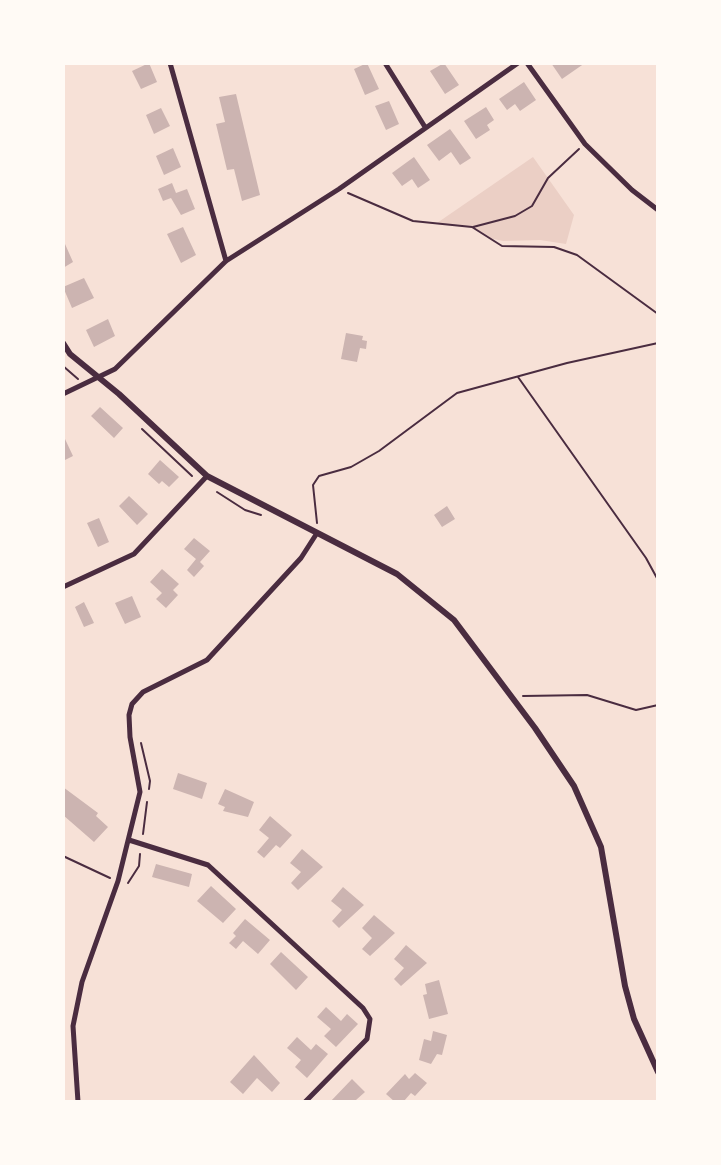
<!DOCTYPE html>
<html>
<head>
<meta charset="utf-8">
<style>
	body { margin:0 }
	#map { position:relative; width:721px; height:1165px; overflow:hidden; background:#f7e1d7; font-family:"Open Sans",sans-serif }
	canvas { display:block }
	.frame { position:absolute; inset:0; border:65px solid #fffaf5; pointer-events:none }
</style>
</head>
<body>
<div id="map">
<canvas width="721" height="1165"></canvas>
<div class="frame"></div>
</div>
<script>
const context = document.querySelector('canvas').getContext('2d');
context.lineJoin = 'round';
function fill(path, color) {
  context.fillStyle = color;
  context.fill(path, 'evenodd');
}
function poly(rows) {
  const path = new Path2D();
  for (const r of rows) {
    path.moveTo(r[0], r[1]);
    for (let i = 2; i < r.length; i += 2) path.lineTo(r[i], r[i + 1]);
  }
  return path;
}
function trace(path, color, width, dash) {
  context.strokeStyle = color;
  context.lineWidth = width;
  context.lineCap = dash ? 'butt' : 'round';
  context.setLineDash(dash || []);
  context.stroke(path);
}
fill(poly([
	[533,157,574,215,566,244,540,240,503,241,489,238,472,227,437,223]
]), '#ebcfc5');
fill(poly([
	[149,63,157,82,141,89,132,71],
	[367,63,379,89,365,95,354,69],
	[444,63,459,85,445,94,430,71],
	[551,63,585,63,562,79],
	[524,82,536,100,520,111,515,104,507,110,499,99],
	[236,94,260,195,242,201,234,169,227,170,216,124,225,122,219,97],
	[389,101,399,124,386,130,375,106],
	[486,107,494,120,487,125,490,130,476,139,464,121],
	[161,108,170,126,154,134,146,115],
	[450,129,471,158,460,165,451,152,439,161,427,145],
	[173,148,181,167,164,175,156,156],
	[414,157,430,180,418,188,412,179,402,186,392,173],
	[172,183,176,193,187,189,195,209,181,215,171,198,163,201,158,189],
	[183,227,196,255,181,263,167,234],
	[65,244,73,262,63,268,63,246],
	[84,278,94,298,72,308,63,287],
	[108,319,115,336,94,347,86,330],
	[346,333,363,336,362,340,367,341,366,349,360,348,357,362,341,359],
	[100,407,123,428,114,438,91,416],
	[65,439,73,456,63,461,63,440],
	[160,460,179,477,169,487,162,481,159,484,148,474],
	[129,496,148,514,137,525,119,506],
	[447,506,455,519,442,527,434,515],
	[99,518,109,542,98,547,87,523],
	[194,538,210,551,200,562,204,566,194,577,187,570,196,559,184,549],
	[162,569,179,584,173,590,178,595,166,608,156,599,162,593,150,582],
	[132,596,141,617,125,624,115,603],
	[84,602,94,623,84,627,75,607],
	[178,773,207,783,202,799,173,789],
	[63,787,98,813,96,816,108,827,94,842,63,815],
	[225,789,254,802,248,817,223,811,225,807,218,804],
	[270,816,292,835,280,848,276,845,264,858,257,852,269,838,259,830],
	[302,849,323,867,298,890,291,883,301,872,290,863],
	[156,864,192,874,189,887,152,877],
	[211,886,236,909,223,923,197,901],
	[343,887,364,905,339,928,332,921,342,910,331,901],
	[374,915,395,933,370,956,362,949,372,938,362,928],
	[245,919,270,940,258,954,243,941,236,949,229,943,236,936,233,933],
	[406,945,427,963,401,986,394,979,404,968,394,959],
	[281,952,308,977,296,990,270,964],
	[439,980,448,1014,429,1019,423,995,427,994,425,984],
	[326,1007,341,1021,347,1014,358,1024,336,1047,324,1036,331,1029,317,1017],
	[433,1031,447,1035,442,1055,437,1054,431,1064,419,1060,424,1039,431,1041],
	[297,1037,311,1050,316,1044,328,1054,307,1078,295,1067,301,1060,287,1048],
	[254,1055,280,1083,272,1092,257,1078,243,1094,230,1082],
	[415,1073,427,1083,415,1096,411,1093,404,1101,395,1102,386,1094,405,1074,409,1079],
	[352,1079,365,1092,356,1100,359,1102,330,1102]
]), '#ccb4b1');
trace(poly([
	[348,193,413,221,472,227,502,246,554,247,577,255,658,314],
	[473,227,515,216,532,206,548,178,579,149],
	[63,366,78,379],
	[518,377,646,558,658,580],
	[142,429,192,476],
	[217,492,245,510,261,515],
	[317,523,313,485,319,476,351,467,379,451,457,393,567,363,658,343],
	[523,696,587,695,636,710,658,705],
	[141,743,150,781,149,789],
	[143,834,147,802],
	[63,856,110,878],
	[128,883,139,866,140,854]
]), '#4a2c40', 2);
trace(poly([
	[170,63,226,261],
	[385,63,425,127],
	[527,63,585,144,632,190,658,210],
	[63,394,115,369,226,261,339,189,518,63],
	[63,587,134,554,207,476],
	[129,840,208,865,363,1008,370,1019,367,1039,305,1102],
	[78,1102,73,1026,82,982,118,881,140,792,130,737,129,715,132,704,143,692,207,660,301,558,317,533]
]), '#4a2c40', 5);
trace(poly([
	[63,343,70,354,119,394,207,476,397,574,454,620,535,728,574,786,601,847,625,986,634,1019,658,1072]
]), '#4a2c40', 6);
</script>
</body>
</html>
